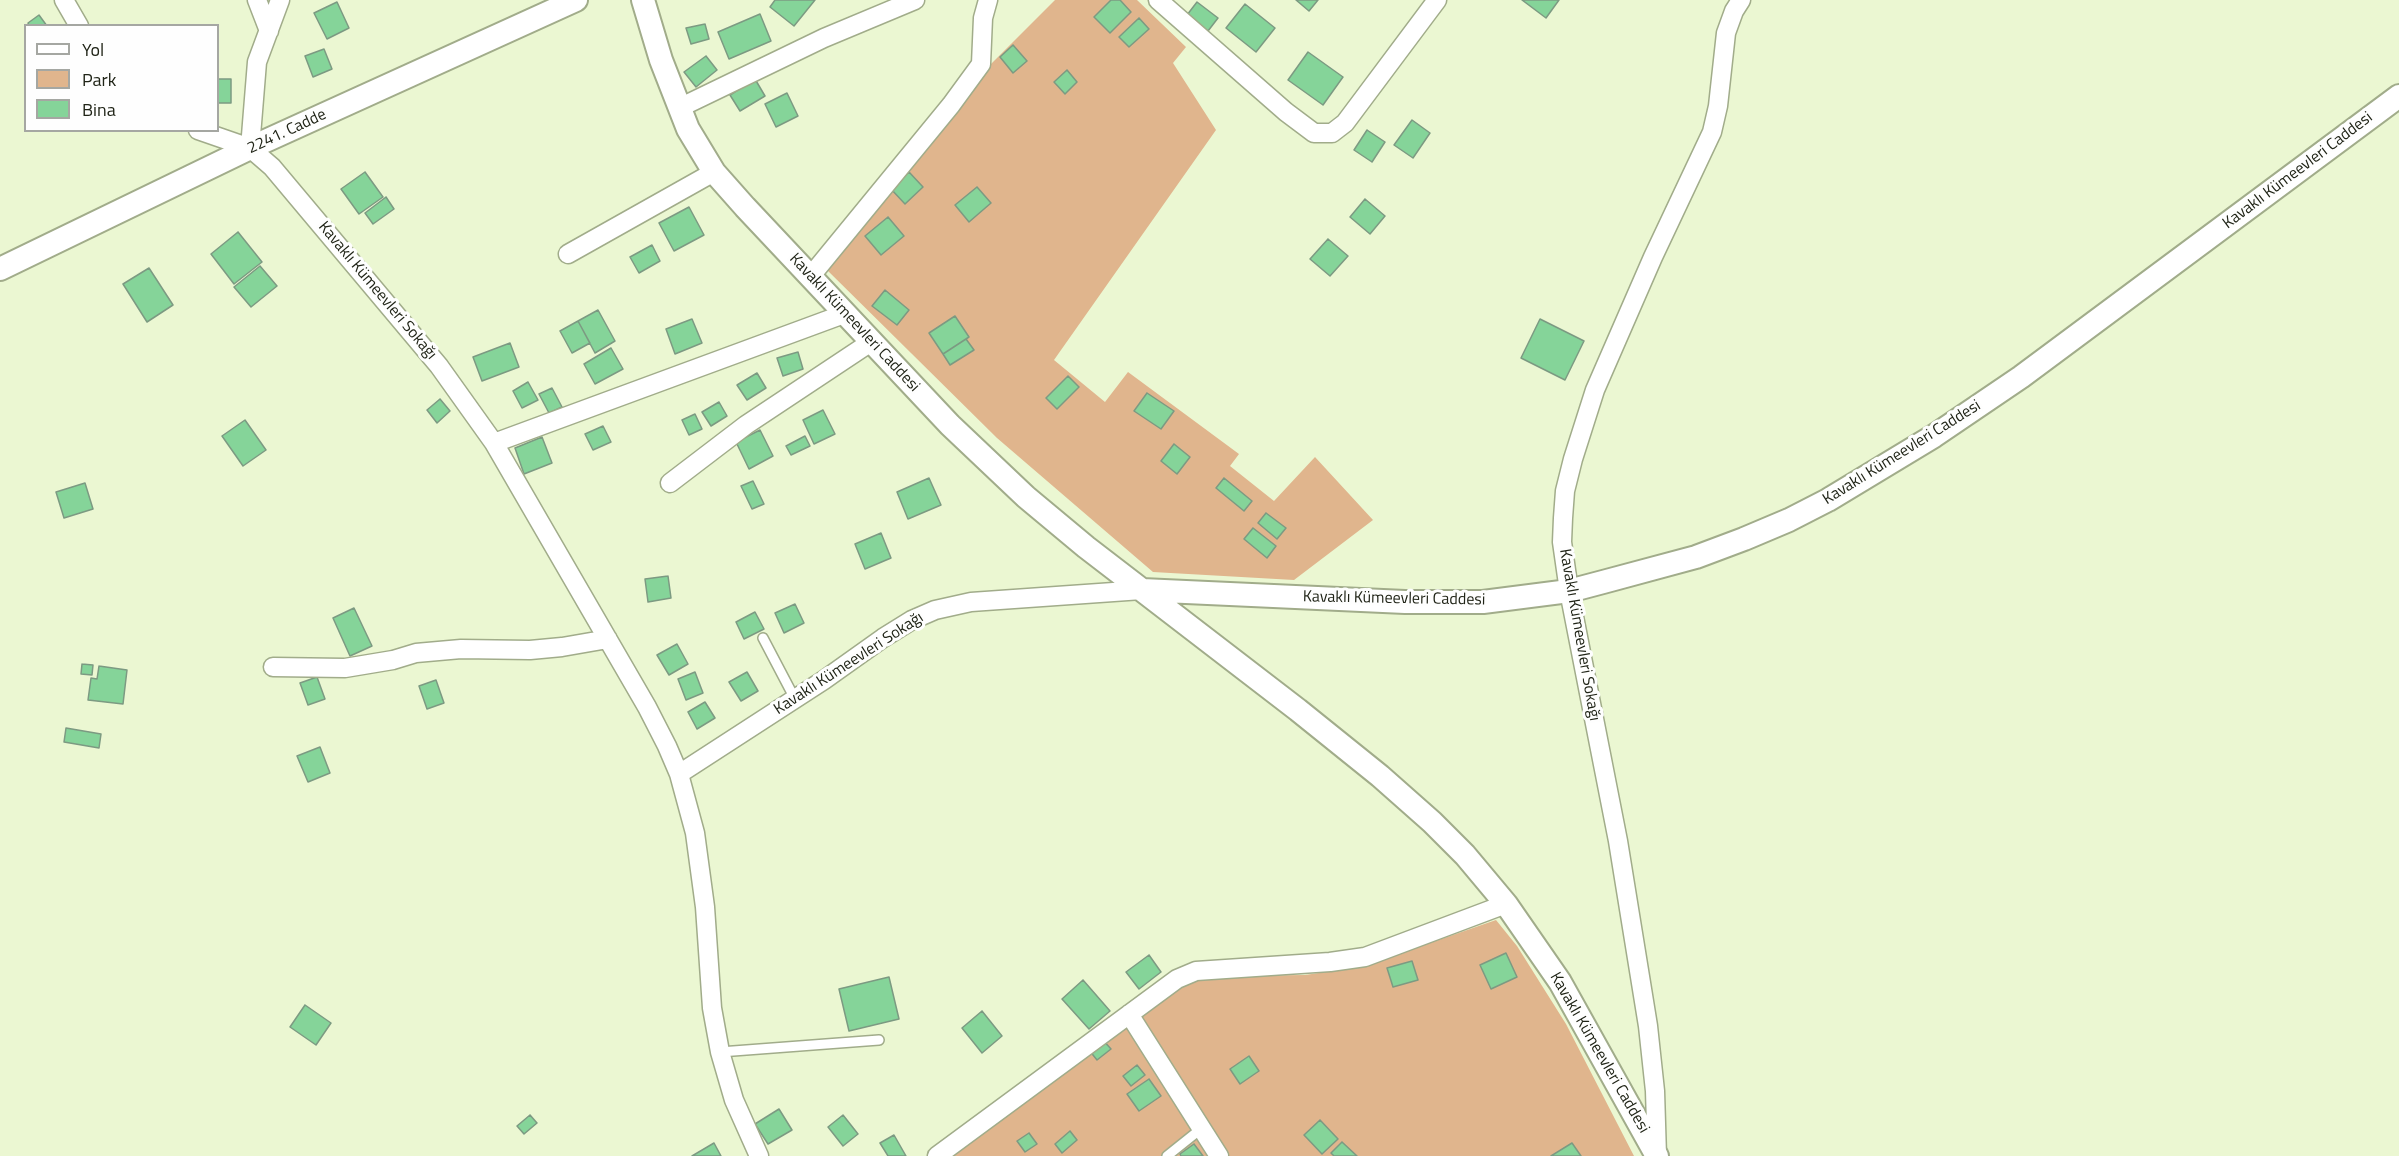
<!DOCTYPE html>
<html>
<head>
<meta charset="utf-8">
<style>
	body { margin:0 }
	#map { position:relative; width:2399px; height:1156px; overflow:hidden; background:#ebf7d2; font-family:"Titillium Web",sans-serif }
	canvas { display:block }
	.legend { position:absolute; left:24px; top:24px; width:195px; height:108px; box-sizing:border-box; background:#fefefe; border:2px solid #a5a7a2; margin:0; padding:8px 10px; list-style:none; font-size:18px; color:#202417 }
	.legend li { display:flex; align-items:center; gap:12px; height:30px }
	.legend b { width:30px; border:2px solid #a5a7a2 }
</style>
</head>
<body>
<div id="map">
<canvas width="2399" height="1156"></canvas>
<ul class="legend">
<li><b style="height:8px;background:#fff"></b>Yol</li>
<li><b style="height:16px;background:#e0b58d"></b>Park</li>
<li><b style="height:16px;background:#85d499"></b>Bina</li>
</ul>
</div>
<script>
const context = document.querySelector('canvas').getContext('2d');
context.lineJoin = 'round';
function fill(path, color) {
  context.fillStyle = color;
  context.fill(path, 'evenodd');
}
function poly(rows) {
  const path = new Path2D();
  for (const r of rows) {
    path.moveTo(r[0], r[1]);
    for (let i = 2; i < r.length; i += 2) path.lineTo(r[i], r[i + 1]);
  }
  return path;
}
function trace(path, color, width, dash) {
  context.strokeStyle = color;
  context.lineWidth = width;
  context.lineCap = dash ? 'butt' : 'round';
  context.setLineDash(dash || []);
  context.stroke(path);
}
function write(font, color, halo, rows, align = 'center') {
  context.font = font + ' "Titillium Web",sans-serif';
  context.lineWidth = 6;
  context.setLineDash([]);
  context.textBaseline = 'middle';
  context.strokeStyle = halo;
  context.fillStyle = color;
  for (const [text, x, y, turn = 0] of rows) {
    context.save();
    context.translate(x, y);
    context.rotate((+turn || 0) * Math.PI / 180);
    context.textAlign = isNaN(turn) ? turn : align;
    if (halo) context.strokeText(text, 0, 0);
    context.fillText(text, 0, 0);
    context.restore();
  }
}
fill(poly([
	[1055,0,1137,0,1186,47,1173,63,1216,130,1054,360,1105,402,1128,372,1239,454,1230,466,1274,501,1315,457,1373,520,1294,580,1153,572,997,438,826,269,990,65],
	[1496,920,1517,946,1566,1024,1634,1156,948,1156,1180,987,1194,980,1220,976,1305,975,1346,969,1384,959]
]), '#e0b58d');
const building = poly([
	[775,0,815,0,794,26,770,7,775,0],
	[1111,0,1120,0,1131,12,1110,33,1094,17,1111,0],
	[1296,0,1318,0,1309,11,1296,0],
	[1522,0,1559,0,1546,18,1522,0],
	[337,2,349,28,327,39,314,13,337,2],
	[1197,2,1218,18,1208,31,1187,15,1197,2],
	[1245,4,1275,28,1256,52,1226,28,1245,4],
	[760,14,771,41,729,59,718,32,760,14],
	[39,15,47,26,29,26,28,23,39,15],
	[1139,18,1149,29,1129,47,1119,37,1139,18],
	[705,24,709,39,691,44,686,28,705,24],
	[1013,45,1027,61,1013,73,1000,57,1013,45],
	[324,49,332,69,313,77,305,56,324,49],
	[1308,52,1343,77,1323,105,1288,80,1308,52],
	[706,56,717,70,696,87,684,72,706,56],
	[1067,70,1077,82,1065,94,1054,82,1067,70],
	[218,79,231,79,231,103,218,103,218,79],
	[755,79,765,96,740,111,730,95,755,79],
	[787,93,798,116,776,127,765,104,787,93],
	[1412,120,1430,133,1413,158,1394,145,1412,120],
	[1367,130,1385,142,1372,162,1354,150,1367,130],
	[365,172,383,197,359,214,341,189,365,172],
	[909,172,923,187,905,204,891,189,909,172],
	[977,187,991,203,969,222,955,205,977,187],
	[386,197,394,209,373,224,365,213,386,197],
	[1365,199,1385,216,1370,234,1350,217,1365,199],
	[689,207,704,235,674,251,659,223,689,207],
	[888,217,904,236,881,255,865,236,888,217],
	[238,232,262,262,234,284,211,254,238,232],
	[1328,239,1348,256,1330,276,1310,259,1328,239],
	[652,245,660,261,639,273,630,257,652,245],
	[260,266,277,286,251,307,234,287,260,266],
	[149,268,173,305,147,322,123,284,149,268],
	[885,290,909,310,897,325,872,306,885,290],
	[598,310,615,341,595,353,578,321,598,310],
	[955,316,969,337,943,354,929,333,955,316],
	[692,319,702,343,675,354,666,329,692,319],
	[1540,319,1584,341,1565,380,1521,358,1540,319],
	[578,321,590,343,572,353,560,331,578,321],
	[966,339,974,350,950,365,943,354,966,339],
	[510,343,519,367,482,381,473,357,510,343],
	[611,348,623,369,595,384,584,364,611,348],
	[798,352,803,369,783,376,777,358,798,352],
	[757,373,766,388,747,400,737,385,757,373],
	[1068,376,1079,387,1057,409,1046,398,1068,376],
	[528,382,538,400,522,408,513,391,528,382],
	[552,388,562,407,549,413,539,394,552,388],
	[1147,393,1174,411,1161,429,1134,411,1147,393],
	[440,399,450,411,437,423,427,410,440,399],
	[719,402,727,416,711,426,702,412,719,402],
	[823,410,835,434,814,444,803,420,823,410],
	[695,414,702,429,689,435,682,420,695,414],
	[245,420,266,450,243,466,222,436,245,420],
	[603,426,611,442,593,450,585,434,603,426],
	[760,430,773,456,749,469,736,442,760,430],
	[805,436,810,446,791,455,786,446,805,436],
	[542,437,552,463,524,474,515,448,542,437],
	[1174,444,1190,457,1177,474,1161,461,1174,444],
	[929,478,941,505,908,519,897,492,929,478],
	[1224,478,1252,501,1244,511,1216,488,1224,478],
	[753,481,764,504,752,509,741,486,753,481],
	[85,483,93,509,64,518,56,492,85,483],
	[1266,513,1286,528,1277,539,1258,523,1266,513],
	[1253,528,1276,546,1267,558,1244,539,1253,528],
	[881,533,891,558,865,569,855,544,881,533],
	[668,576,671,598,648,602,645,579,668,576],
	[795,604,804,623,784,633,775,613,795,604],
	[354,608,372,646,350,656,333,618,354,608],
	[755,612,764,629,744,639,736,622,755,612],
	[677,644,688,664,669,675,657,655,677,644],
	[82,664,93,665,92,675,81,674,82,664],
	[99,666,127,670,123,704,88,700,91,678,97,679,99,666],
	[695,672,703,693,686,700,678,679,695,672],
	[747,672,758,691,741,701,729,682,747,672],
	[317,677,325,699,308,705,300,683,317,677],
	[436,680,444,703,427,709,419,686,436,680],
	[705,702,715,718,697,729,688,712,705,702],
	[66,728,101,734,99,748,64,742,66,728],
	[320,747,330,773,308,782,297,756,320,747],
	[1506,953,1517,977,1491,989,1480,965,1506,953],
	[1149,955,1161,972,1139,989,1126,972,1149,955],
	[1412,961,1418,980,1393,987,1387,968,1412,961],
	[889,977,899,1019,849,1031,839,989,889,977],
	[1083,980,1110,1011,1089,1029,1062,999,1083,980],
	[305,1005,331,1023,316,1045,290,1027,305,1005],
	[982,1011,1002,1036,982,1053,962,1028,982,1011],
	[1102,1039,1111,1049,1097,1060,1089,1050,1102,1039],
	[1249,1056,1259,1071,1240,1084,1230,1069,1249,1056],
	[1137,1065,1145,1075,1131,1086,1123,1076,1137,1065],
	[1149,1079,1161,1096,1139,1111,1127,1094,1149,1079],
	[779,1109,792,1130,768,1144,755,1124,779,1109],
	[530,1115,537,1123,524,1134,517,1126,530,1115],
	[843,1115,858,1134,843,1146,828,1127,843,1115],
	[1320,1120,1338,1139,1322,1154,1304,1135,1320,1120],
	[1070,1131,1077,1140,1062,1153,1055,1144,1070,1131],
	[1029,1133,1037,1144,1025,1152,1017,1141,1029,1133],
	[894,1135,906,1156,888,1156,880,1143,894,1135],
	[1342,1142,1357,1156,1334,1156,1331,1153,1342,1142],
	[714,1143,721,1156,692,1156,714,1143],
	[1572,1143,1581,1156,1551,1156,1572,1143],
	[1194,1144,1203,1156,1181,1156,1180,1154,1194,1144]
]);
fill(building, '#85d499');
trace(building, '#7c9a82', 1.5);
const service = poly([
	[763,638,795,699],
	[720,1052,879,1040],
	[1167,1156,1202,1128]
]);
const minor = poly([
	[64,0,79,26],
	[257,0,269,31],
	[1158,0,1286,112,1314,133,1332,133,1345,123,1437,0],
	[679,108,824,38,915,0],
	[198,130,250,148,272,167,439,366,494,443,647,707,667,746,679,774,695,833,705,907,712,1008,720,1052,734,1100,759,1156],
	[250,148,257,62,280,0],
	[568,254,714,172],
	[810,277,951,105,981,64,983,18,988,0],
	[494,443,844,314],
	[670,483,746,425,871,342],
	[273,667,345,668,393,660,416,653,461,649,530,650,562,647,608,639],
	[679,774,824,680,883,638,912,620,935,610,971,602,1142,590],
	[1129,1014,1219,1156],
	[937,1156,1177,979,1196,971,1330,962,1365,957,1506,904],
	[1657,1156,1655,1091,1648,1026,1618,841,1569,591,1562,542,1563,518,1565,491,1573,459,1595,390,1653,257,1712,132,1718,106,1726,33,1734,11,1741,0]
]);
const tertiary = poly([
	[643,0,661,60,688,129,714,172,745,207,950,425,1026,497,1086,547,1298,710,1380,776,1432,822,1465,855,1506,904,1560,982,1657,1156],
	[0,269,250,148,576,0],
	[1142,590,1405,602,1483,602,1569,591,1603,582,1696,557,1744,539,1789,520,1828,500,1934,436,2021,377,2399,96]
]);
trace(service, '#a1ac8a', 12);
trace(minor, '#a1ac8a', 21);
trace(tertiary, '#a1ac8a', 26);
trace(service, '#fff', 9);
trace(minor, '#fff', 18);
trace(tertiary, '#fff', 22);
write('16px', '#202417', '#fefefe', [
	["2241. Cadde",287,132,-25],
	["Kavaklı Kümeevleri Caddesi",2298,171,-37],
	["Kavaklı Kümeevleri Sokağı",377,291,50],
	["Kavaklı Kümeevleri Caddesi",854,323,47],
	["Kavaklı Kümeevleri Caddesi",1902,453,-32],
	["Kavaklı Kümeevleri Caddesi",1394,599,1],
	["Kavaklı Kümeevleri Sokağı",1579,635,80],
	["Kavaklı Kümeevleri Sokağı",849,664,-33],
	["Kavaklı Kümeevleri Caddesi",1599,1053,60]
]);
</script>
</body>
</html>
